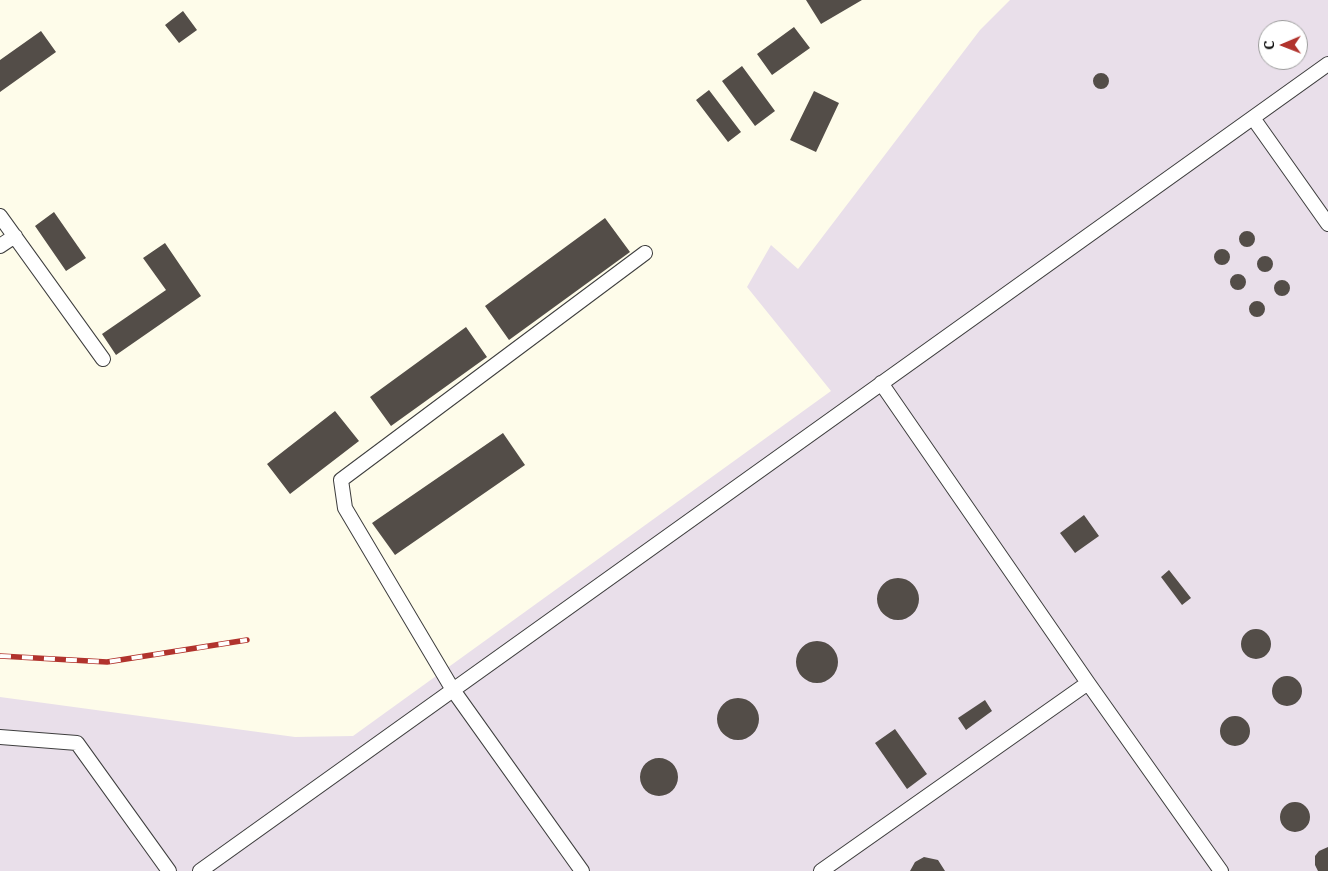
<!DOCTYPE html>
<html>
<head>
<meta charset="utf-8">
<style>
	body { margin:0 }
	#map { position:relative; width:1328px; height:871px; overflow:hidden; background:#fefcea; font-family:"Noto Serif",serif }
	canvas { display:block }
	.north { position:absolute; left:1258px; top:20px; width:50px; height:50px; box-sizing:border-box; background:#fff; border:1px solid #9d9d9d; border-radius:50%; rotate:269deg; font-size:14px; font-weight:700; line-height:20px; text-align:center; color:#0b0b0b }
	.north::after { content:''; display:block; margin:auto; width:18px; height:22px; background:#b1332d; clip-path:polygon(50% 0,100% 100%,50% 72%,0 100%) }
</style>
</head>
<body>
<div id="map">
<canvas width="1328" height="871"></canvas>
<div class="north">С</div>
</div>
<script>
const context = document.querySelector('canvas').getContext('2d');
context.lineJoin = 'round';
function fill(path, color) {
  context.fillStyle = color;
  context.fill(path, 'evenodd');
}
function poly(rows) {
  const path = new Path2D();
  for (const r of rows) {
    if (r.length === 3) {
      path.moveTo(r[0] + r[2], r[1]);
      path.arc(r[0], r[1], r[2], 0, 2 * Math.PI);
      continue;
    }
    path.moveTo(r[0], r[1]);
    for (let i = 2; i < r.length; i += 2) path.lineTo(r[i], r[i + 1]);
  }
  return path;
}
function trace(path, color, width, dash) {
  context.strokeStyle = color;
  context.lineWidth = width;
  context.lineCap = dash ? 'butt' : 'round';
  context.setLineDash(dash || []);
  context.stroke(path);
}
fill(poly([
	[1010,0,1328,0,1328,871,0,871,0,697,295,737,353,736,831,391,747,287,771,245,798,269,980,30],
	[1268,30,1298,30,1298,60,1268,60]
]), '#e9dfea');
fill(poly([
	[806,0,862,0,821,24],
	[183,11,197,30,179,43,165,25],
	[794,27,810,48,772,75,757,54],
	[41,31,56,52,0,92,0,60],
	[742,66,775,111,755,126,722,81],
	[1101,81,8],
	[709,90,741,132,728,142,696,100],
	[814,91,839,103,816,152,790,140],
	[54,212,86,258,66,271,35,226],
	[605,218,630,252,509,340,485,306],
	[1247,239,8],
	[165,243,201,296,116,355,102,334,166,290,143,258],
	[1222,257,8],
	[1265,264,8],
	[1238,282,8],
	[1282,288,8],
	[1257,309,8],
	[466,327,487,357,391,426,370,397],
	[335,411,359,441,290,494,267,464],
	[503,433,525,465,395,555,372,523],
	[1084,515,1099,536,1075,553,1060,533],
	[1169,570,1191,598,1182,605,1161,577],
	[898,599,21],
	[1256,644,15],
	[817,662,21],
	[1287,691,15],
	[738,719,21],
	[985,700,992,711,966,730,958,718],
	[1235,731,15],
	[895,729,927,774,907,789,875,743],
	[659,777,19],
	[1295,817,15],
	[1328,847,1328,871,1318,871,1315,865,1315,856,1319,851],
	[924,857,938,860,945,871,910,871,915,862]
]), '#534d48');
const minor = poly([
	[1253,118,1328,224],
	[0,216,103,359],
	[0,246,15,236],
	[881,383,1088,683,1221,871],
	[0,737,77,743,169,871],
	[200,871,1328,64],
	[582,871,453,690,345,508,341,480,645,253],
	[821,871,1088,683]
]);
trace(minor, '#3e3e3e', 16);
trace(minor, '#fff', 14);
const rail = poly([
	[0,656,107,662,247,640]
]);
trace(rail, '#b1332d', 5.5);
trace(rail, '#fff', 4, [11]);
</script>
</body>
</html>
